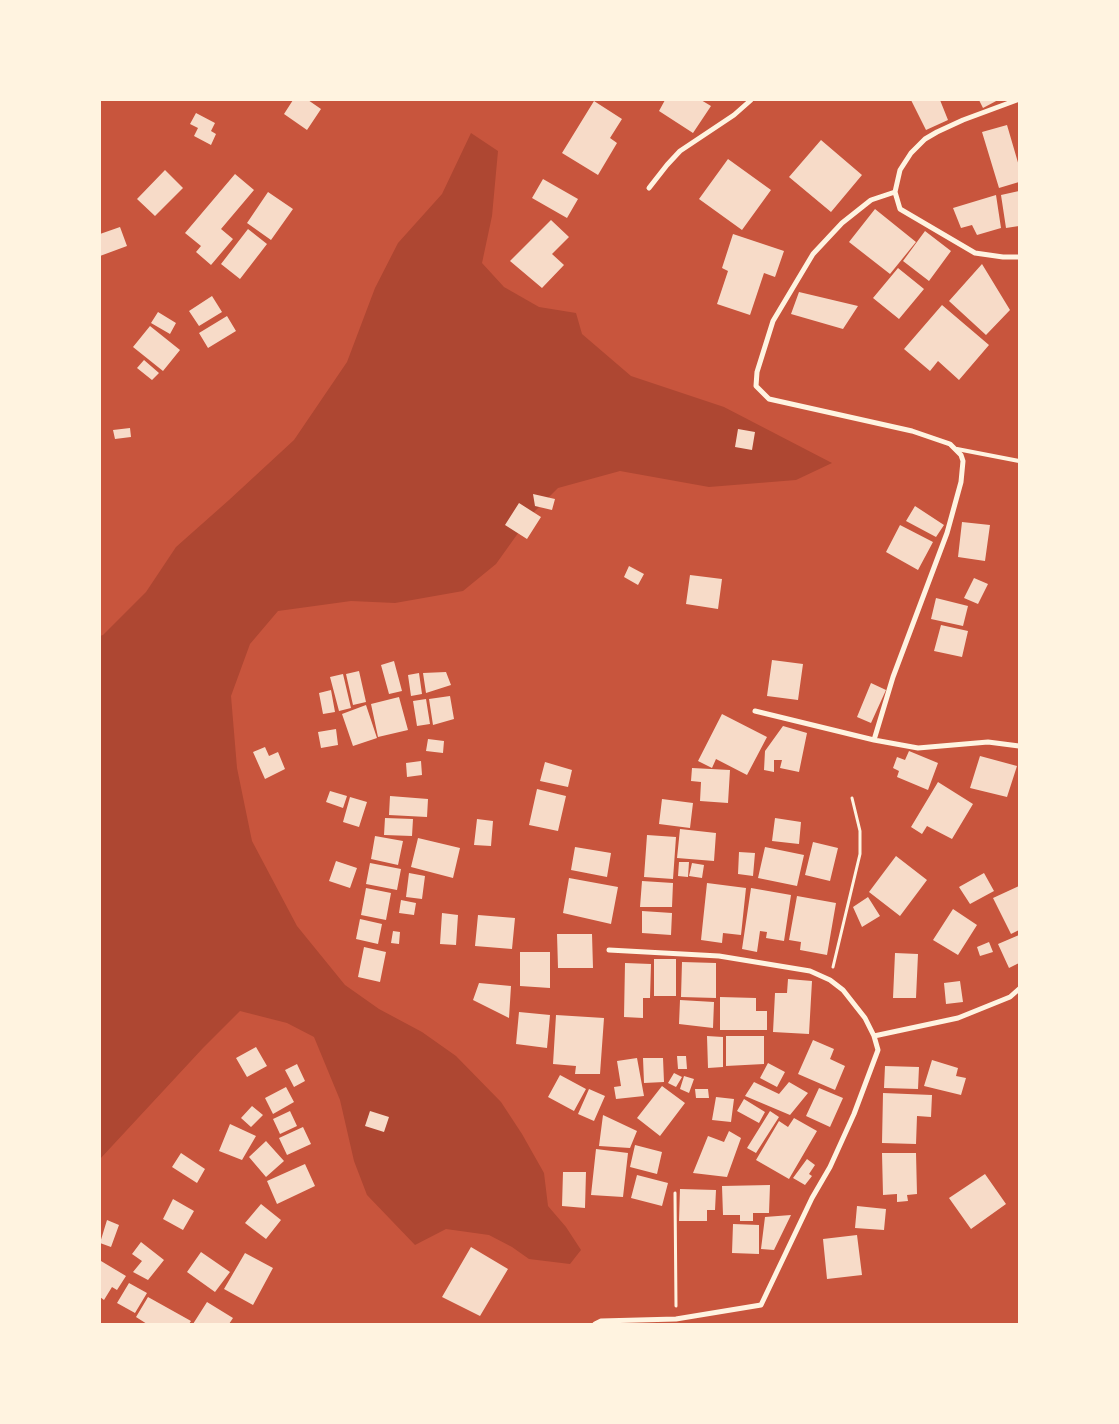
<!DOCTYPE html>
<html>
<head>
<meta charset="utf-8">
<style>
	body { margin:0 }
	#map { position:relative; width:1119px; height:1424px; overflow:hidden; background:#c8553d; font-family:"Work Sans",sans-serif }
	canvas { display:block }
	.frame { position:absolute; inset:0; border:101px solid #fff3e0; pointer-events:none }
</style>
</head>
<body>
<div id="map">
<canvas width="1119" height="1424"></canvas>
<div class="frame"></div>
</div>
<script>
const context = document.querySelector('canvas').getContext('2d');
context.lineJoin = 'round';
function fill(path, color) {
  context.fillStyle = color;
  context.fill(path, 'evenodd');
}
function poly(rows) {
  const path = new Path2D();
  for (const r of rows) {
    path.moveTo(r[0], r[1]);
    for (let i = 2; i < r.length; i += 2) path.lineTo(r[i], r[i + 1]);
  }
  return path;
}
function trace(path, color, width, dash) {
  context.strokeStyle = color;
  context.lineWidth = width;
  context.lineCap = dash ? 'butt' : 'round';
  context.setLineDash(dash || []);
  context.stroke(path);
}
fill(poly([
	[471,133,498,151,492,216,482,263,504,287,539,307,576,313,582,334,631,376,724,407,832,463,796,480,709,487,620,471,558,488,531,515,496,564,463,591,395,603,351,601,278,611,250,644,231,696,237,768,252,841,297,926,345,985,379,1009,422,1032,456,1056,501,1102,522,1134,544,1173,548,1206,566,1227,581,1250,570,1264,529,1259,512,1247,489,1235,446,1229,415,1245,367,1195,354,1161,340,1100,314,1037,287,1023,240,1011,203,1048,100,1159,100,636,103,635,146,592,176,547,229,500,294,440,347,362,375,288,398,243,442,194]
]), '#ae4732');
fill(poly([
	[293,100,308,100,321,109,307,130,284,114],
	[665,100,701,100,711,106,693,133,659,111],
	[911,100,940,100,948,120,926,130],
	[979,100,998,100,983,108],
	[594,101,622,119,610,138,617,143,598,175,562,153],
	[196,113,215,123,211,131,216,134,211,145,194,136,198,128,190,124],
	[1007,125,1019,166,1019,182,999,188,982,132],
	[821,140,862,175,831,212,789,177],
	[728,159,771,190,742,230,699,199],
	[165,170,183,188,155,216,137,199],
	[235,174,254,190,221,229,233,239,211,265,196,252,201,246,185,233],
	[543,179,578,199,567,218,532,198],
	[1019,191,1019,226,1006,228,1001,195],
	[268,192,293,209,271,240,247,223],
	[996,195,1001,228,977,235,972,225,961,228,953,208],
	[875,209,916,242,890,274,849,242],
	[551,220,569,237,552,254,564,265,542,288,510,261],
	[120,227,127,246,100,256,100,234],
	[248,229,267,244,240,279,221,264],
	[925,231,951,251,929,281,903,261],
	[733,234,784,251,775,277,764,273,750,315,717,304,728,271,722,268],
	[982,264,1010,310,986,335,949,301],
	[898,268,924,289,899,319,873,298],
	[799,292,858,306,843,329,791,314],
	[212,296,222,312,199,326,189,311],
	[942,305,989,345,959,380,938,361,930,371,904,349],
	[158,312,176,323,170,334,151,323],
	[227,316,236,331,208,348,199,333],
	[150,326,180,350,163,371,133,347],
	[144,360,159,373,152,380,137,368],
	[130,428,131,437,115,439,113,430],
	[738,429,755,432,752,450,735,447],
	[533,494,555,499,552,510,535,506],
	[519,503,541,517,527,539,505,525],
	[915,506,944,525,936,537,906,521],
	[962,522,990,525,985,561,958,557],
	[900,525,933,542,918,570,886,552],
	[629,566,644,574,638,585,624,577],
	[690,575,722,579,718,609,686,604],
	[974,578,988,584,978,604,964,598],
	[936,598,968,606,963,626,931,619],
	[941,625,968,631,962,657,934,651],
	[772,660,803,664,798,700,767,696],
	[394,661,402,691,389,694,381,665],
	[359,671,366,702,353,705,346,674],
	[446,672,451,685,426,693,423,673],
	[419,673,422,694,411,696,408,675],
	[343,674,351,708,339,711,330,677],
	[871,683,886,690,871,723,857,717],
	[331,690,335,712,323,714,319,693],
	[450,696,454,719,433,725,429,699],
	[399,697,408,730,378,737,371,704],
	[426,699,430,724,417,726,413,701],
	[366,705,377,738,353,746,342,714],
	[722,714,767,737,747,775,716,759,712,768,698,761],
	[783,726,807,733,799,772,780,768,782,760,774,760,774,772,764,770,765,751],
	[336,729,338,745,321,748,318,732],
	[428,739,444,741,443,753,426,751],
	[265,747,269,756,278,752,285,769,265,779,253,752],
	[909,751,938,763,928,790,897,777,899,771,893,768,897,757,905,760],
	[980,756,1017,766,1007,797,970,788],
	[421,761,422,775,407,777,406,763],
	[545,762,572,770,568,787,540,781],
	[692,768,730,770,728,803,700,801,701,782,691,781],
	[938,782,973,804,952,839,927,826,922,834,911,827],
	[537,789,566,796,558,831,529,825],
	[330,791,347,796,343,808,326,802],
	[390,796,428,799,427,817,389,815],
	[350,797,367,802,359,827,343,822],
	[662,799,693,803,690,828,659,824],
	[385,818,413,819,412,836,384,835],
	[775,818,801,822,799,844,772,841],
	[477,819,493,821,491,846,474,845],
	[680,829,716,833,714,861,677,858],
	[647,835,676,837,673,879,644,877],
	[375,836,403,841,398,865,371,859],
	[418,838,460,848,453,878,411,867],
	[813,842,838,848,830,881,805,875],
	[575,847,611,853,607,877,571,870],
	[765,847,804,855,797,886,758,878],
	[739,852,755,853,753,876,738,874],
	[896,856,927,880,900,916,869,892],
	[336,861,357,868,350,888,329,881],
	[679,862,689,862,688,877,678,876],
	[370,863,401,869,397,890,366,884],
	[692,863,704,865,702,878,689,876],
	[409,873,425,876,422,899,406,897],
	[984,873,994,891,970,904,959,887],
	[569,878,618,887,611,924,563,913],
	[642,881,673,883,672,907,640,907],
	[707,883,746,888,741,935,723,933,722,943,701,940],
	[1019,886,1019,930,1011,934,993,898],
	[366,888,391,893,386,920,361,915],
	[751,888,791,895,784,941,766,938,767,932,760,931,757,952,742,949],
	[797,896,836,903,827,955,800,950,801,942,789,940],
	[868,897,880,916,862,927,853,907],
	[401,900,416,903,414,915,399,913],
	[953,909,977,925,958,955,933,940],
	[642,911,672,913,671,935,642,933],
	[442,913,458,915,456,945,440,944],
	[478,915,515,918,512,949,475,946],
	[360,919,382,924,378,944,356,939],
	[393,931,400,932,399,944,391,943],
	[557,934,592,934,593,968,558,968],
	[1019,935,1019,963,1009,968,998,944],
	[989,942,993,952,980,956,977,947],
	[364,947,386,952,380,982,358,977],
	[520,952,550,952,550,988,520,986],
	[895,953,918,954,916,998,893,998],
	[654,959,676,959,676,996,654,996],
	[682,962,716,963,716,998,681,997],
	[625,963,651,964,650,998,643,998,643,1018,624,1017],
	[788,979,812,981,809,1034,773,1032,775,993,787,993],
	[960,981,963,1002,946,1004,944,983],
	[479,983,511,986,509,1018,473,1000],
	[720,997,756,998,756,1011,767,1011,767,1030,720,1030],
	[680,1000,714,1002,713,1028,679,1024],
	[519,1012,550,1015,547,1048,516,1044],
	[556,1015,604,1018,600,1074,575,1074,576,1066,553,1064],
	[707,1036,723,1037,723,1067,708,1068],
	[726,1036,764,1036,764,1064,726,1066],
	[813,1040,834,1049,830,1059,845,1066,835,1090,798,1074],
	[256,1047,267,1066,247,1077,236,1058],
	[677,1056,686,1056,687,1069,678,1069],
	[637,1058,644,1096,616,1099,614,1087,621,1086,617,1061],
	[643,1058,663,1058,664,1082,644,1083],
	[932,1060,958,1068,956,1076,966,1078,961,1095,924,1086],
	[768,1063,785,1072,777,1087,760,1078],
	[297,1064,305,1081,294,1087,285,1070],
	[885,1066,919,1067,918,1089,884,1088],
	[674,1073,682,1077,676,1087,668,1083],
	[560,1075,586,1089,574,1111,548,1097],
	[684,1076,694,1079,689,1093,680,1089],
	[754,1082,779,1094,789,1082,808,1093,790,1115,745,1096],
	[662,1086,685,1103,660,1136,637,1118],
	[286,1087,294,1102,273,1114,265,1098],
	[819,1088,843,1098,830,1127,806,1116],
	[589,1089,605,1096,594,1121,578,1114],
	[695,1089,708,1089,709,1098,696,1098],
	[883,1093,932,1095,931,1117,917,1116,916,1144,882,1143],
	[716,1097,734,1099,731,1122,712,1120],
	[744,1099,765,1112,759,1123,737,1111],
	[252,1106,263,1115,251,1127,241,1118],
	[290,1111,297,1126,280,1134,273,1119],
	[370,1111,389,1117,384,1132,365,1126],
	[770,1111,779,1117,756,1153,747,1148],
	[603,1115,637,1131,630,1148,599,1146],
	[794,1118,817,1131,789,1179,756,1160,779,1121,788,1127],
	[230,1124,256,1136,242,1160,219,1151],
	[303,1127,311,1144,287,1155,279,1138],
	[729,1131,741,1138,727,1177,693,1173,708,1136,724,1142],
	[266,1141,284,1161,266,1177,249,1157],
	[635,1145,662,1152,657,1174,630,1167],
	[596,1149,628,1153,623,1197,591,1195],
	[181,1153,205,1169,197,1183,172,1167],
	[882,1153,916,1153,917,1194,907,1195,908,1201,897,1202,897,1194,883,1195],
	[807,1159,815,1165,809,1174,812,1176,805,1185,793,1178],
	[305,1164,315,1186,277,1204,267,1181],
	[563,1172,586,1172,585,1208,562,1206],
	[985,1174,1006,1204,971,1229,949,1198],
	[637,1175,668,1183,662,1206,631,1198],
	[770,1185,769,1213,753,1213,753,1221,740,1221,740,1215,723,1215,722,1186],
	[680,1189,716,1190,715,1210,707,1210,707,1221,679,1221],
	[173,1199,194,1211,183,1230,163,1219],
	[261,1204,281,1220,266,1239,245,1223],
	[857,1206,886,1209,884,1230,855,1228],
	[791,1215,774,1250,761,1249,765,1217],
	[107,1220,119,1225,111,1247,100,1243],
	[733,1224,759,1225,759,1254,732,1253],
	[857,1235,862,1275,827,1279,823,1239],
	[141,1242,164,1260,148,1280,133,1272,142,1261,132,1254],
	[471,1247,508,1269,480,1316,442,1297],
	[201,1252,230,1272,215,1292,187,1272],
	[245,1253,273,1268,253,1305,224,1289],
	[101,1261,126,1276,117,1290,112,1287,104,1300,100,1297],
	[129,1283,147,1293,135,1313,117,1303],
	[148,1297,191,1321,189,1324,147,1324,136,1317],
	[207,1302,233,1318,229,1324,193,1324]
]), '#f7dbc8');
trace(poly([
	[833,967,860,854,860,831,852,798],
	[675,1193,676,1306]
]), '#fff3e0', 3);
trace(poly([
	[957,449,1019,461]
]), '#fff3e0', 4);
trace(poly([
	[649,188,667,165,680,151,734,115,751,100],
	[895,192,900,170,911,153,925,139,937,132,963,120,1017,100],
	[895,192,900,209,975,253,1003,257,1019,257],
	[755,711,874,740,918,748,988,742,1019,746],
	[874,740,893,677,947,533,961,482,963,461,961,455,950,444,912,431,769,399,756,386,757,372,773,321,813,254,842,223,871,200,895,192],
	[874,1036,958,1018,1010,997,1019,989],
	[595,1324,601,1321,676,1319,761,1305,812,1198,830,1167,854,1114,878,1050,874,1036,865,1018,843,990,830,980,810,971,719,956,609,950]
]), '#fff3e0', 5);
</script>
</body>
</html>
